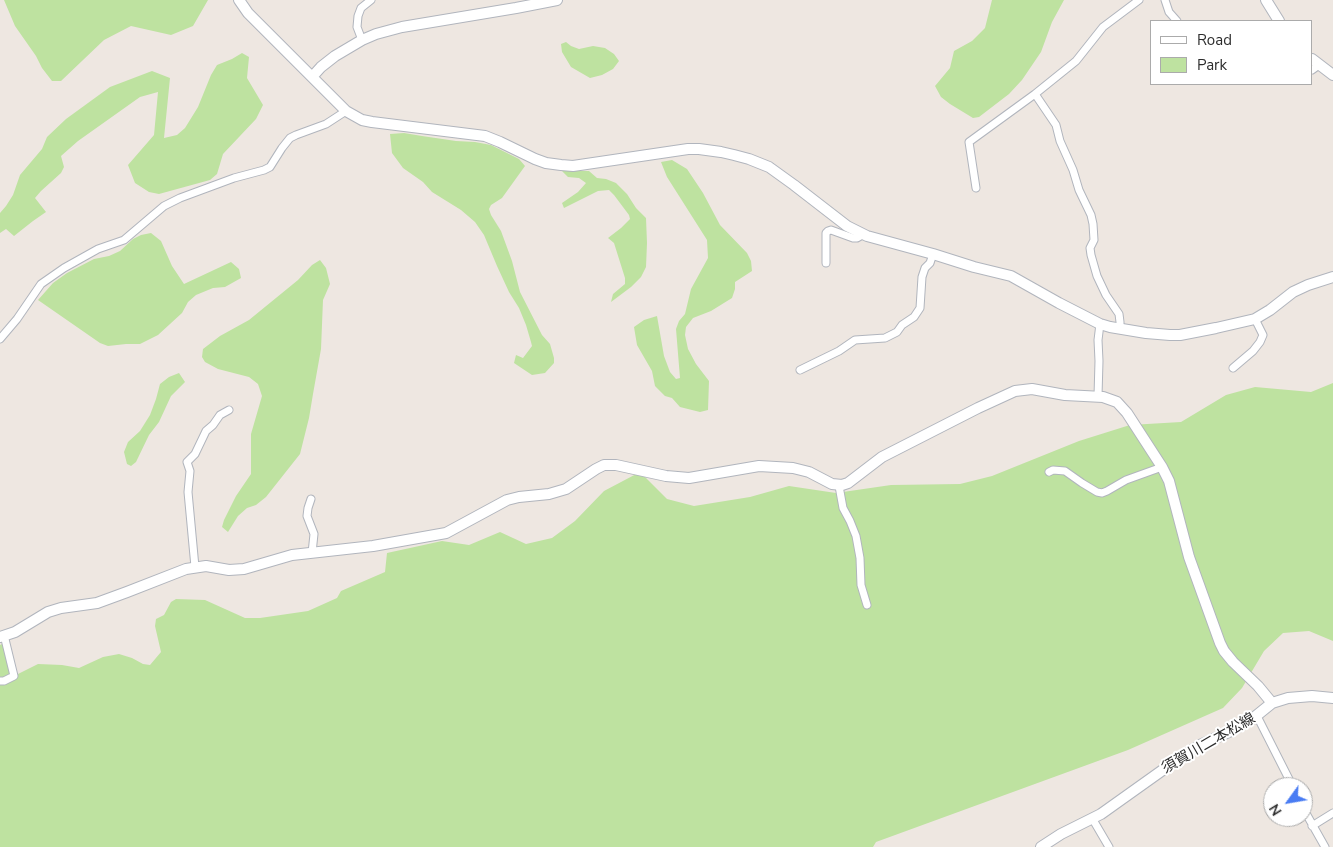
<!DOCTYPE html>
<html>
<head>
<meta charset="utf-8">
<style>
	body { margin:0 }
	#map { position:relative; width:1333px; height:847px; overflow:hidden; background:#eee7e1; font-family:"Nunito Sans",sans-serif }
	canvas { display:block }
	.legend { position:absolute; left:1150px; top:20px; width:162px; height:65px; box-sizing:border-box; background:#fff; border:1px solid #ababab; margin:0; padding:6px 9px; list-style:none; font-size:15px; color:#2d2d2d }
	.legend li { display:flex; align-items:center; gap:10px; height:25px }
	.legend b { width:25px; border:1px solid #ababab }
	.north { position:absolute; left:1263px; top:777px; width:50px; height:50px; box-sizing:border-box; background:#fff; border:1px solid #ababab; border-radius:50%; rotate:238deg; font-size:14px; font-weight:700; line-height:20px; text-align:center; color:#2d2d2d }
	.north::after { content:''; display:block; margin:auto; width:18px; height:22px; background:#497cf3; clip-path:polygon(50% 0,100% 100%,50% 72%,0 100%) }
</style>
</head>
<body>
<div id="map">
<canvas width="1333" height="847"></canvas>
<ul class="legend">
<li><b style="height:6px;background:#fff"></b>Road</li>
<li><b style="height:14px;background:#bee2a0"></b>Park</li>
</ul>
<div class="north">N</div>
</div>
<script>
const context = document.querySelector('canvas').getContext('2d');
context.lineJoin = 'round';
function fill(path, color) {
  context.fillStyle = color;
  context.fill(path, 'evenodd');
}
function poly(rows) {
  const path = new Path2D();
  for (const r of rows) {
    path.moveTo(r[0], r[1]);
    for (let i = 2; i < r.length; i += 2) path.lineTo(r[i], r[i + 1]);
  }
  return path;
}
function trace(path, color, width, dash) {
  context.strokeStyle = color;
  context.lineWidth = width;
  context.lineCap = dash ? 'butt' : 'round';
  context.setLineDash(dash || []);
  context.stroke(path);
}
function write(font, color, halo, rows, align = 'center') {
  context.font = font + ' "Nunito Sans","Noto Sans JP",sans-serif';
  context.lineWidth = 4;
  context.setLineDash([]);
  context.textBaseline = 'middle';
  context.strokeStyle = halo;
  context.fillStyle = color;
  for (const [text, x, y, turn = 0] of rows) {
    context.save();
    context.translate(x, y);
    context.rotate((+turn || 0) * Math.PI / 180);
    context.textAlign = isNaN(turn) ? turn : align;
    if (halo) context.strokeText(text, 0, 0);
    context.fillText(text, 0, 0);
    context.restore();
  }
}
fill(poly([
	[4,0,208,0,193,26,171,35,131,26,104,40,61,81,52,81,42,68,36,56,15,26],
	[992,0,1064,0,1052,22,1041,52,1022,80,1009,94,979,117,973,118,950,104,941,97,935,86,950,68,954,51,972,41,985,28],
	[566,42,571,46,579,49,593,46,605,48,614,54,619,61,613,69,602,75,590,78,571,67,562,52,561,44],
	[242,53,249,57,247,78,263,105,256,119,223,154,217,174,210,180,159,194,149,192,135,183,128,165,154,135,158,92,140,97,78,141,61,156,64,167,61,173,41,191,35,198,46,212,33,221,14,236,6,229,0,233,0,213,6,206,13,195,20,175,42,149,47,137,66,119,110,87,152,71,170,78,164,138,177,135,185,128,198,107,211,75,217,65,232,59],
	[404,133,422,136,456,141,475,142,491,145,519,159,525,166,502,198,491,205,489,209,491,215,501,231,512,261,520,292,542,335,550,344,554,358,554,363,545,373,532,375,514,363,516,355,523,358,532,346,531,342,526,325,519,308,509,292,497,266,484,235,475,222,461,210,432,192,423,182,403,168,392,153,390,134],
	[672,160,687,169,703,193,720,225,747,253,751,261,752,271,735,282,735,289,732,298,711,311,693,318,686,327,685,335,688,349,696,364,709,381,708,410,700,412,680,407,672,398,665,396,655,386,652,371,637,345,634,327,644,320,657,316,664,356,670,372,676,379,680,378,676,329,679,321,685,314,691,289,708,258,707,240,667,177,661,162],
	[562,171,589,171,597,178,606,179,616,183,627,194,636,208,646,218,647,243,646,267,641,277,631,287,611,302,613,294,625,284,625,278,614,243,608,238,621,228,630,219,629,215,614,195,609,190,598,191,564,208,562,203,578,192,586,183,579,178,568,177],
	[151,233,161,241,172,266,184,284,231,262,239,269,241,278,225,287,213,288,196,295,188,302,182,313,158,335,140,344,126,344,108,346,100,343,38,300,53,283,67,273,94,259,109,256,120,251,133,239,141,235],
	[320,260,326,268,330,284,323,300,321,349,313,394,309,418,300,454,266,497,256,505,247,508,238,516,228,532,222,527,224,520,236,496,251,474,251,434,262,396,258,384,249,377,218,369,205,362,202,357,203,349,220,336,249,320,298,280,312,265],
	[179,373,185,382,171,396,159,422,149,435,136,462,131,466,127,464,124,452,128,442,140,431,150,415,156,399,160,384,169,377],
	[1333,383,1333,641,1309,631,1283,633,1264,651,1242,688,1223,708,1128,750,876,842,873,847,0,847,0,645,4,643,14,676,38,664,62,665,79,668,103,657,119,654,132,658,143,664,150,665,161,652,155,626,156,619,164,615,171,602,176,599,205,600,245,618,260,618,308,611,337,598,341,591,385,572,387,553,442,541,469,545,500,532,526,544,552,538,575,521,604,491,640,472,667,499,694,506,750,497,789,486,836,493,891,485,960,484,992,476,1079,441,1130,425,1181,422,1226,395,1255,387,1311,392]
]), '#bee2a0');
const street = poly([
	[1165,0,1169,12,1177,21],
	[362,40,357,27,358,16,361,8,371,0],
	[1312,70,1319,65],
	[976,188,969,142,1035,94],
	[826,263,826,233,828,231,831,230,853,238,857,238,864,234],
	[1120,328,1120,322,1119,314,1106,295,1097,276,1091,255,1090,248,1094,240,1093,224,1091,215,1079,190,1073,170,1060,141,1056,125,1035,94,1076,61,1103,27,1139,0],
	[0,339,17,319,41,284,64,268,98,249,124,240,164,206,180,198,234,178,264,170,270,167,282,148,290,138,296,135,326,124,346,111],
	[1233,368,1253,351,1260,342,1263,335,1255,319],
	[800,370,839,351,855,340,885,338,897,332,902,325,914,317,920,308,922,277,925,268,930,263,933,254],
	[1098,396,1099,361,1098,340,1100,324],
	[1049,472,1053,470,1065,471,1082,483,1097,492,1102,493,1107,491,1126,480,1162,467],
	[839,486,843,508,850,521,856,536,860,558,861,585,867,605],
	[311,499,308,508,307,516,314,534,312,553],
	[195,567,188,492,190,471,187,462,195,454,206,431,213,425,220,415,229,410],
	[0,681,4,681,14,676,4,635],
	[1257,716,1293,787],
	[1303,808,1325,847],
	[1092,818,1109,847],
	[1312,826,1333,813]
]);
const secondary = poly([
	[239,0,248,13,346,111,362,120,372,122,485,136,500,142,535,159,546,163,561,165,573,166,688,149,699,149,721,152,734,155,749,159,769,167,794,185,847,226,867,236,933,254,974,267,1011,276,1059,303,1100,324,1110,327,1146,333,1170,335,1180,335,1216,328,1255,319,1270,310,1293,292,1308,285,1333,277],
	[1266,0,1279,21],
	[1312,59,1333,75],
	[312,77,321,67,335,56,362,40,376,34,402,27,516,8,557,0],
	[0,637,15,632,48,612,61,608,97,603,127,592,186,569,206,566,229,570,244,569,292,555,373,546,446,533,507,500,519,497,549,494,566,489,596,469,604,465,616,465,666,476,689,478,759,466,793,468,809,472,832,484,842,485,848,483,882,457,978,408,1015,391,1032,389,1065,395,1103,397,1117,402,1127,413,1162,467,1169,481,1189,557,1220,643,1224,651,1233,662,1258,686,1272,703],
	[1041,847,1061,834,1101,814,1181,757,1200,745,1231,731,1251,720,1272,703,1288,698,1312,696,1333,698]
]);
trace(street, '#b1b5bd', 9);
trace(secondary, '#b1b5bd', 12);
trace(street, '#fff', 7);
trace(secondary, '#fff', 10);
write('15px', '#2d2d2d', '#fff', [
	["須賀川二本松線",1209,744,-30]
]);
</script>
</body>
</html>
